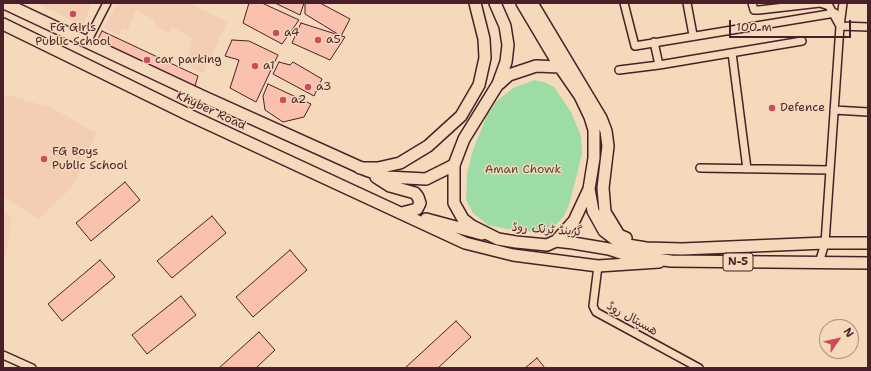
<!DOCTYPE html>
<html>
<head>
<meta charset="utf-8">
<style>
	body { margin:0 }
	#map { position:relative; width:871px; height:371px; overflow:hidden; background:#f4d9ba; font-family:"Shantell Sans",sans-serif }
	canvas { display:block }
	.frame { position:absolute; inset:0; border:4px solid #4a1f2b; pointer-events:none }
	.north { position:absolute; left:819px; top:319px; width:40px; height:40px; box-sizing:border-box; background:#f4d9ba; border:1px solid #b08f81; border-radius:50%; rotate:56deg; font-size:11px; font-weight:700; line-height:16px; text-align:center; color:#4a1f2b }
	.north::after { content:''; display:block; margin:auto; width:14px; height:18px; background:#d1495b; clip-path:polygon(50% 0,100% 100%,50% 72%,0 100%) }
	.scale { position:absolute; left:729px; top:20px; width:122px; height:18px; box-sizing:border-box; border:2px solid #4a1f2b; border-top:0; padding-left:5px; font-size:12px; line-height:14px; white-space:nowrap; color:#4a1f2b; -webkit-text-stroke:3px #f4d9ba; paint-order:stroke }
</style>
</head>
<body>
<div id="map">
<canvas width="871" height="371"></canvas>
<div class="frame"></div>
<div class="north">N</div>
<div class="scale">100 m</div>
</div>
<script>
const context = document.querySelector('canvas').getContext('2d');
context.lineJoin = 'round';
function fill(path, color) {
  context.fillStyle = color;
  context.fill(path, 'evenodd');
}
function poly(rows) {
  const path = new Path2D();
  for (const r of rows) {
    path.moveTo(r[0], r[1]);
    for (let i = 2; i < r.length; i += 2) path.lineTo(r[i], r[i + 1]);
  }
  return path;
}
function trace(path, color, width, dash) {
  context.strokeStyle = color;
  context.lineWidth = width;
  context.lineCap = dash ? 'butt' : 'round';
  context.setLineDash(dash || []);
  context.stroke(path);
}
function write(font, color, halo, rows, align = 'center') {
  context.font = font + ' "Shantell Sans","Playpen Sans Arabic",sans-serif';
  context.lineWidth = 3;
  context.setLineDash([]);
  context.textBaseline = 'middle';
  context.strokeStyle = halo;
  context.fillStyle = color;
  for (const [text, x, y, turn = 0] of rows) {
    context.save();
    context.translate(x, y);
    context.rotate((+turn || 0) * Math.PI / 180);
    context.textAlign = isNaN(turn) ? turn : align;
    if (halo) context.strokeText(text, 0, 0);
    context.fillText(text, 0, 0);
    context.restore();
  }
}
fill(poly([
	[35,3,92,3,83,25],
	[117,3,188,3,227,22,203,74,186,63,192,38,172,27,168,33,155,26,154,20,136,10,127,31,123,28,119,35,104,28],
	[7,95,52,108,96,133,73,186,39,219,3,197,3,100],
	[3,212,12,218,6,254,3,257]
]), '#f3ceb3');
fill(poly([
	[534,80,544,82,554,87,571,112,581,136,582,154,570,202,564,216,552,229,546,232,517,231,488,225,473,213,466,200,467,174,473,150,487,115,497,101,513,88]
]), '#9ddca5');
const building = poly([
	[249,3,262,3,299,20,282,44,243,23,249,3],
	[275,3,304,3,300,15,275,3],
	[305,3,320,3,350,19,341,36,305,14,305,3],
	[301,23,345,37,330,60,292,43,301,23],
	[102,31,198,76,194,89,96,43,102,31],
	[232,40,249,41,278,55,256,102,230,88,239,60,225,56,232,40],
	[279,62,290,65,293,62,322,79,314,96,273,74,279,62],
	[268,84,311,104,304,117,283,122,265,110,263,96,268,84],
	[125,182,140,200,91,241,76,223,125,182],
	[212,216,226,233,172,278,157,261,212,216],
	[290,250,307,270,253,317,236,297,290,250],
	[100,260,115,277,62,321,48,304,100,260],
	[181,296,196,315,147,354,132,335,181,296],
	[456,321,471,337,438,368,405,368,456,321],
	[259,332,275,350,256,368,219,368,259,332],
	[537,358,545,368,525,368,537,358]
]);
fill(building, '#f9c1ae');
trace(building, '#4a1f2b', 1);
const minor = poly([
	[624,3,635,46,835,13],
	[687,3,693,35],
	[752,3,754,10,759,10,820,3,829,6,840,26,868,27],
	[87,42,107,3],
	[654,42,659,65],
	[732,53,747,169],
	[619,70,659,65,802,41],
	[834,110,868,112],
	[700,168,830,170],
	[819,263,825,243,840,26,843,3],
	[598,266,593,306,596,312,699,368],
	[3,355,32,368]
]);
const primary = poly([
	[4,3,202,96,366,170,387,177,426,179,454,165],
	[3,24,189,115,465,243,513,255,598,266,659,262],
	[376,177,390,186,415,193,418,197,420,203,417,209,402,213],
	[426,219,482,234]
]);
const trunk = poly([
	[495,3,505,26,508,45,506,62,498,84,464,139,454,165,454,203,463,219,472,226,498,239,516,242,547,245,556,241,573,243,609,249,627,255,671,261,868,263],
	[522,3,560,67,580,96,590,117,594,130,594,158,589,189,593,211,604,231,621,244,646,248,682,249,825,243,868,243],
	[532,3,601,118,606,131,608,146,603,188,605,212,619,235,626,238],
	[499,84,509,75,536,66,560,67],
	[360,168,378,168,400,163,428,146,461,116,479,85,485,58,484,39,475,3],
	[556,241,574,221,589,189]
]);
trace(minor, '#4a1f2b', 10);
trace(primary, '#4a1f2b', 14);
trace(trunk, '#4a1f2b', 14);
trace(minor, '#f4d9ba', 7);
trace(primary, '#f4d9ba', 11);
trace(trunk, '#f4d9ba', 11);
for (const [x, y, r, color] of [
	[73,14,4,"#d1495b"],
	[276,33,4,"#d1495b"],
	[318,40,4,"#d1495b"],
	[147,60,4,"#d1495b"],
	[255,66,4,"#d1495b"],
	[308,87,4,"#d1495b"],
	[283,100,4,"#d1495b"],
	[772,108,4,"#d1495b"],
	[44,159,4,"#d1495b"]
]) {
  const dot = new Path2D();
  dot.arc(x, y, r, 0, 2 * Math.PI);
  context.fillStyle = color;
  context.fill(dot);
  trace(dot, '#f4d9ba', 1.5);
}
for (const [x, y, w] of [
	[738,262,30]
]) {
  const box = new Path2D();
  box.roundRect(x - w / 2, y - 9, w, 18, 3);
  context.fillStyle = '#f4d9ba';
  context.fill(box);
  trace(box, '#4a1f2b', 1);
}
write('bold 11px', '#4a1f2b', null, [
	["N-5",738,262]
]);
write('12px', '#4a1f2b', '#f4d9ba', [
	["FG Girls",73,28,"center"],
	["Public School",73,42,"center"],
	["a4",284,33],
	["a5",326,40],
	["car parking",155,60],
	["a1",263,66],
	["a3",316,87],
	["a2",291,100],
	["Defence",780,108],
	["FG Boys",52,152],
	["Public School",52,166]
], 'left');
write('12px', '#4a1f2b', '#f4d9ba', [
	["Khyber Road",211,111,25],
	["گرینڈ ٹرنک روڈ",547,230,4],
	["ھسپتال روڈ",632,319,29]
]);
write('12px', '#5b4543', '#f4d9ba', [
	["Aman Chowk",523,170]
]);
</script>
</body>
</html>
